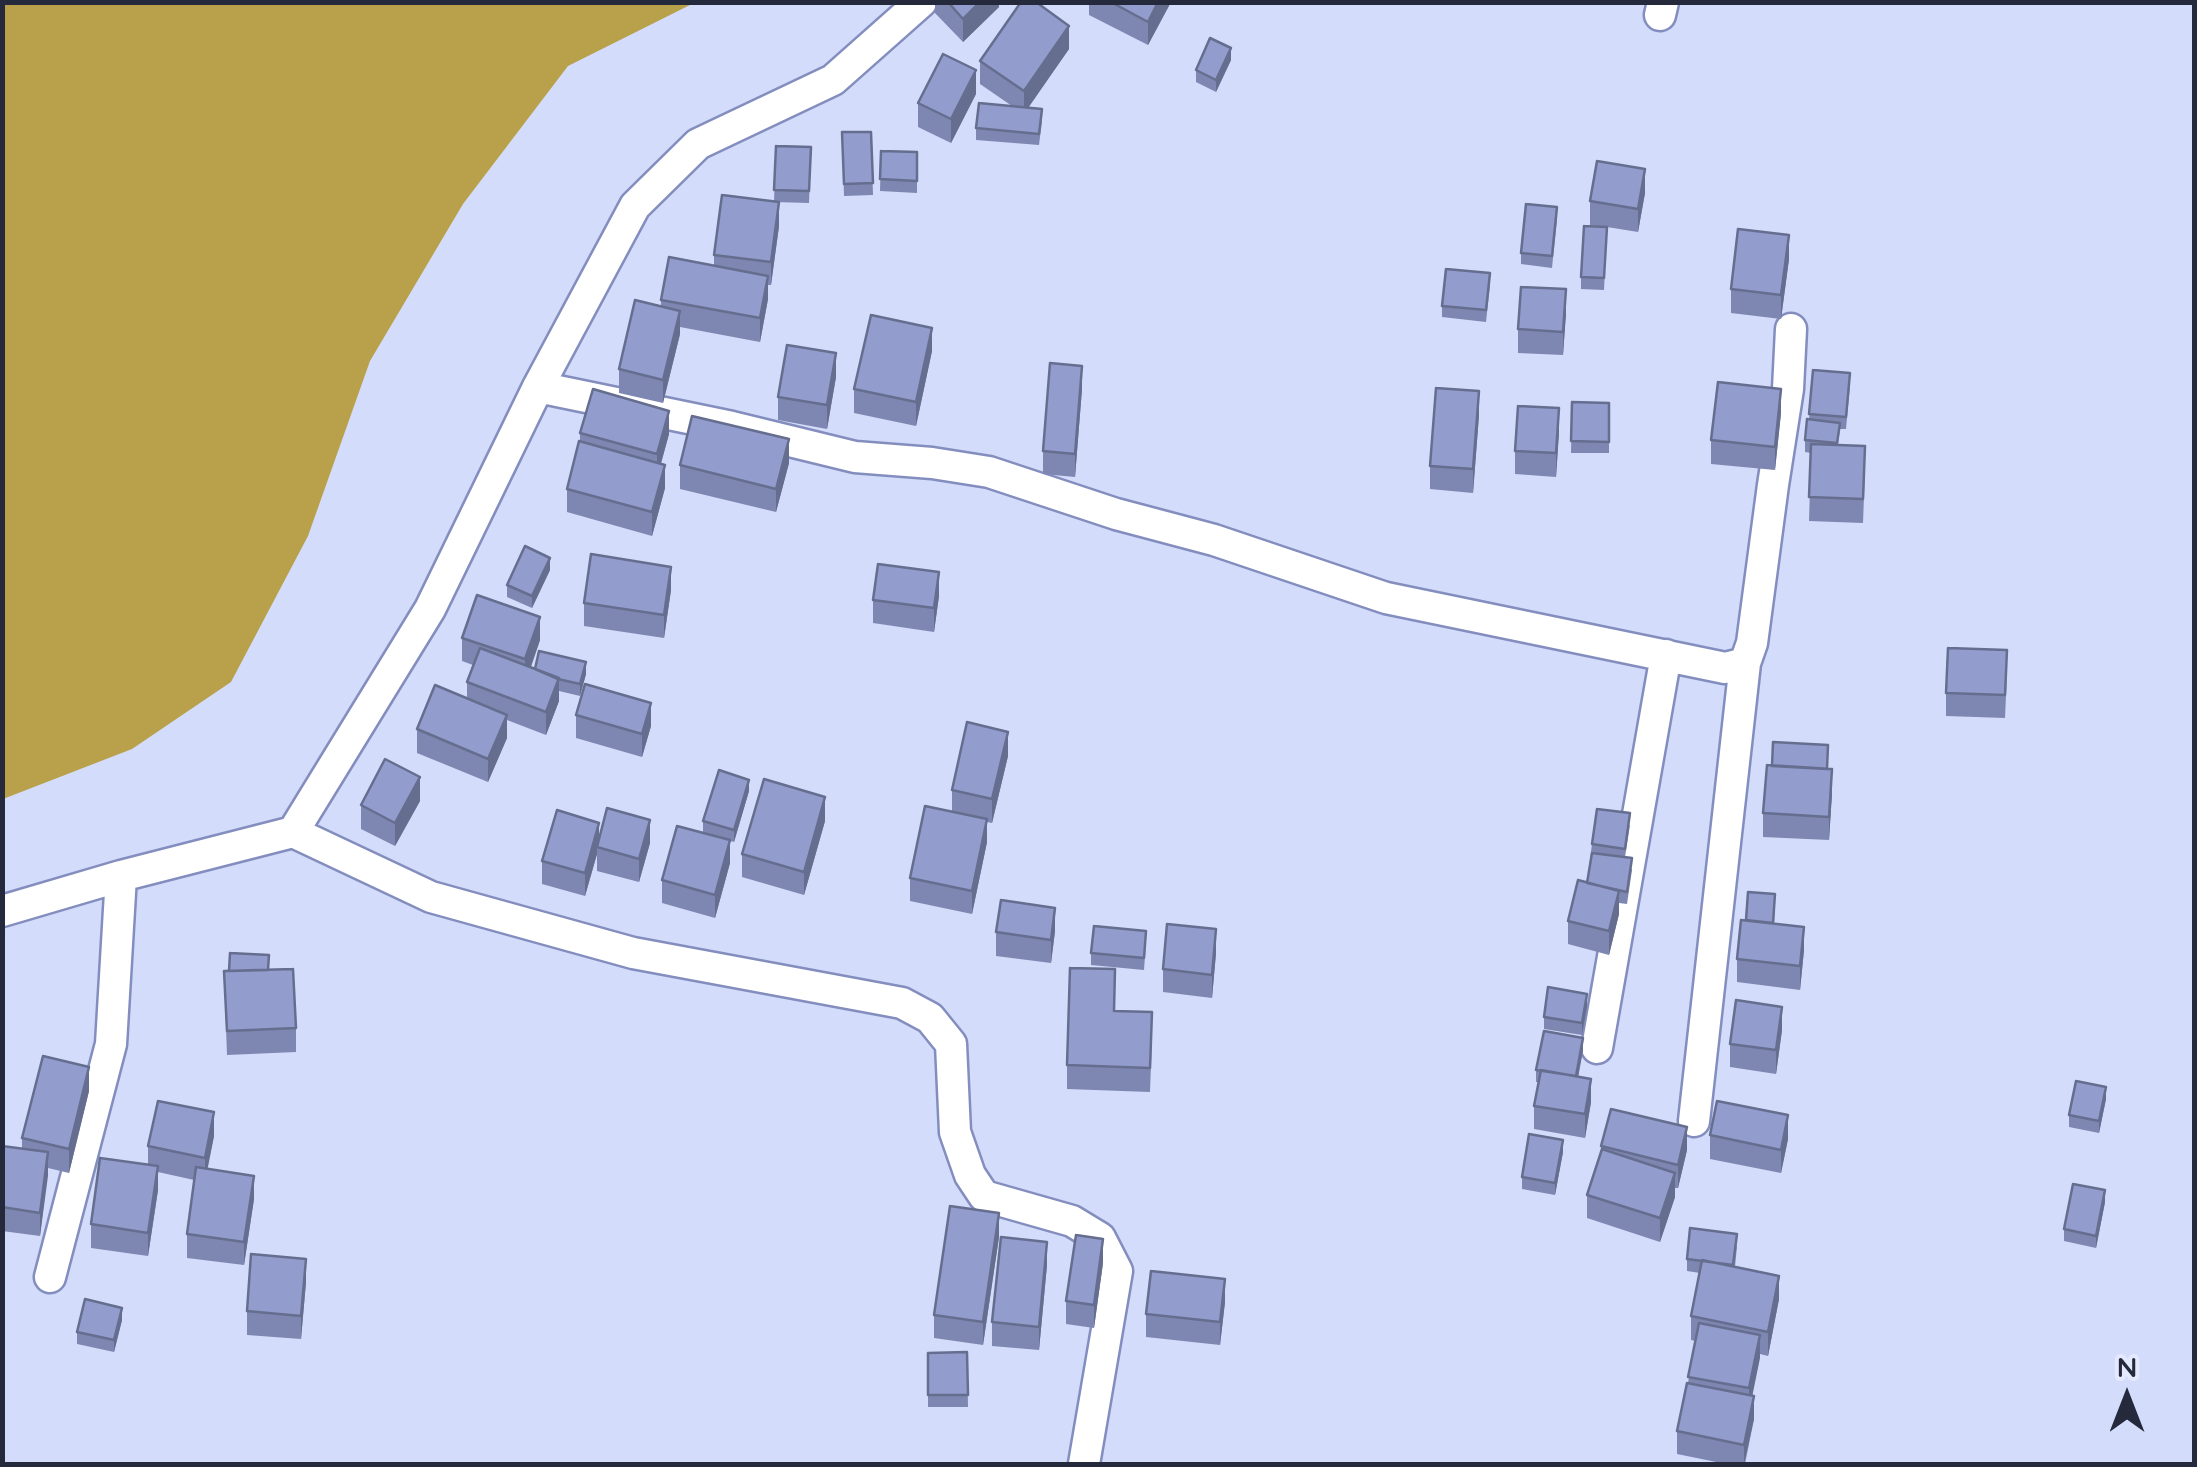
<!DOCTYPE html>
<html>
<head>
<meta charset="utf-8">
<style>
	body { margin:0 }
	#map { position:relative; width:2197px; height:1467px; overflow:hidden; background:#d4dcfb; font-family:Quicksand,sans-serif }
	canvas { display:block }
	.frame { position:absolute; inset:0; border:5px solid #24293c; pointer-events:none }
	.north { position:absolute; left:2077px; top:1347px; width:100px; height:100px; -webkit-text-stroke:8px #e4e9ff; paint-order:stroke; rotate:0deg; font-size:28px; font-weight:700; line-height:40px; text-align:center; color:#24293c }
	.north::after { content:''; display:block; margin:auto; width:35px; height:45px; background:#24293c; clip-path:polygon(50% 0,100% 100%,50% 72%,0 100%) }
</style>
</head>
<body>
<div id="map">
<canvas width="2197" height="1467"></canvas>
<div class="frame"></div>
<div class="north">N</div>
</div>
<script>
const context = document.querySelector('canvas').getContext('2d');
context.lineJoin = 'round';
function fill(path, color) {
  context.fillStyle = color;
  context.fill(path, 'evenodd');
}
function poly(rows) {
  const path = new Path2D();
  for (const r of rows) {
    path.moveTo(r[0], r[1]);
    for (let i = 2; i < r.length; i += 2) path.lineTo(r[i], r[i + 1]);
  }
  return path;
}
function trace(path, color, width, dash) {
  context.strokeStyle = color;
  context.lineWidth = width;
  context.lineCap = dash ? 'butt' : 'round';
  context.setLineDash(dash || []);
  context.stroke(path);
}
fill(poly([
	[3,2,694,3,568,66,463,204,370,361,308,536,231,682,132,749,3,799]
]), '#b8a14a');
const street = poly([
	[1660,15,1663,2],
	[538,387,732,427,855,457,932,463,989,472,1116,514,1214,540,1386,598,1725,668,1745,663,1752,643,1773,485,1788,389,1791,329],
	[293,832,431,897,633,953,902,1003,930,1018,951,1044,955,1132,970,1175,984,1196,1072,1221,1100,1238,1117,1271,1084,1464],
	[2,911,121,876,293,832,430,609,538,387,635,206,698,144,833,80,921,2],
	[1597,1048,1666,655],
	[1694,1121,1745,663],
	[50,1277,111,1044,121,876]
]);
trace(street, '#838ebe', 35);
trace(street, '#fff', 30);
fill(poly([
	[935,2,999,2,999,7,963,42,935,13],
	[1089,2,1171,2,1148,45,1089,15],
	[1069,49,1028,107,1042,121,1039,145,976,140,976,128,1012,106,980,84,980,61],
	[1231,60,1216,92,1196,82,1196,70],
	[976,94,951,143,918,127,918,103],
	[842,132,871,132,873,195,844,196],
	[776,146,811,147,809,203,774,202],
	[881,151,917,152,917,193,880,191],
	[1645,193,1638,232,1607,227,1604,290,1581,289,1581,277,1605,227,1590,225,1590,201],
	[1557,219,1552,268,1521,264,1521,253],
	[779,226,771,285,768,285,768,299,760,342,680,327,680,334,663,403,619,393,619,369,661,307,661,300,714,266,714,255],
	[1789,259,1781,319,1731,313,1731,289],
	[1490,285,1486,322,1442,317,1442,306],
	[1566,313,1563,355,1518,353,1518,329],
	[932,351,916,426,854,413,854,389],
	[1813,370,1850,385,1846,429,1840,429,1838,445,1865,470,1863,523,1809,521,1811,453,1805,452,1805,440,1809,420],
	[836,377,827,429,778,420,778,397],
	[1082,389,1075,477,1043,474,1043,451],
	[1572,402,1609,403,1609,453,1571,453],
	[1781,413,1775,470,1711,464,1711,440],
	[1479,415,1473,493,1430,489,1430,466],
	[1559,432,1556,477,1515,474,1515,451],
	[580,433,669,434,661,463,665,488,652,536,567,512,567,489,580,441],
	[789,463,776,512,680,489,680,465],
	[550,570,532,608,507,597,507,585],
	[671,590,664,638,584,626,584,603],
	[939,596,934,632,873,623,873,600],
	[462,638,540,640,531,667,586,674,580,696,559,691,559,701,546,735,507,720,507,738,488,782,417,753,417,729,467,698,467,682,473,665,462,661],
	[2007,673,2005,718,1946,716,1946,693],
	[576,715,651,726,642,757,576,738],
	[1008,756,992,823,987,822,987,842,972,914,910,901,910,878,952,811,952,790],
	[1828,769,1832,793,1829,840,1763,837,1763,813],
	[749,791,734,842,730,841,730,863,715,918,662,903,662,880,703,833,703,821],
	[420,801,395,846,361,829,361,805],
	[825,821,804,895,742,877,742,854],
	[1630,825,1625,857,1632,870,1627,904,1619,903,1619,914,1609,955,1568,944,1568,921,1587,883,1592,844],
	[599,838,650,843,639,882,597,871,597,854,585,896,542,884,542,861],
	[1775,906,1774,923,1804,950,1800,990,1737,982,1737,959,1746,920],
	[1055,931,1051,963,996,956,996,932],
	[1146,942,1144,970,1091,965,1091,953],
	[1216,953,1212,998,1163,992,1163,969],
	[268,970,296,1028,296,1052,227,1055,224,971],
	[1587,1006,1582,1035,1544,1029,1544,1017],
	[1115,1011,1152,1036,1150,1092,1067,1089,1067,1065],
	[1782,1030,1776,1074,1730,1067,1730,1044],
	[1583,1050,1578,1076,1591,1102,1585,1138,1534,1129,1534,1106,1539,1082,1536,1082,1536,1070],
	[89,1091,69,1173,48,1168,40,1236,2,1231,2,1146,22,1149,22,1138],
	[2106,1099,2099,1133,2069,1127,2069,1115],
	[1710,1135,1788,1139,1781,1173,1710,1159],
	[214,1136,207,1169,254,1199,244,1265,187,1258,187,1234,194,1180,158,1172,158,1190,148,1256,91,1248,91,1224,148,1165,148,1146],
	[1601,1146,1687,1150,1678,1188,1675,1188,1675,1197,1660,1242,1587,1218,1587,1195,1601,1153],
	[1563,1152,1555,1195,1522,1189,1522,1177],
	[2105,1202,2096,1248,2064,1241,2064,1229],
	[999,1237,983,1345,934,1338,934,1315],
	[1737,1246,1735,1267,1779,1299,1768,1356,1760,1354,1752,1395,1754,1419,1745,1464,1726,1464,1677,1454,1677,1431,1688,1383,1695,1341,1691,1340,1691,1316,1700,1273,1687,1271,1687,1259],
	[1103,1263,1094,1328,1066,1324,1066,1301],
	[1047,1265,1039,1350,992,1346,992,1322],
	[306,1282,301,1339,247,1335,247,1311],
	[1225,1302,1220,1345,1146,1337,1146,1314],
	[122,1320,114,1352,77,1344,77,1332],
	[967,1352,968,1407,928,1407,928,1353]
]), '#7e87b1');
fill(poly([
	[980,2,999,2,999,7,963,42,963,19],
	[1158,2,1171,2,1148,45,1148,22],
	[1069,26,1069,49,1024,114,1024,91],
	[1231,48,1231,60,1216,92,1216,80],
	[976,70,976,94,951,143,951,119],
	[1645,169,1645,193,1638,232,1638,209],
	[779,202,779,226,771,285,771,262],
	[1789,235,1789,259,1781,319,1781,295],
	[768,276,768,299,760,342,760,318],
	[1566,289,1566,313,1563,355,1563,332],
	[680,311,680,334,663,403,663,380],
	[932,328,932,351,916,426,916,402],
	[836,353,836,377,827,429,827,405],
	[1082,366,1082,389,1075,477,1075,454],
	[1781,389,1781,413,1775,470,1775,447],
	[1479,391,1479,415,1473,493,1473,469],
	[1559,408,1559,432,1556,477,1556,453],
	[669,411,669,434,657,478,657,454],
	[789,439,789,463,776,512,776,489],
	[665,465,665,488,652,536,652,512],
	[550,558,550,570,532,608,532,596],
	[671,567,671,590,664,638,664,615],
	[939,572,939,596,934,632,934,608],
	[540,617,540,640,525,683,525,659],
	[586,662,586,674,580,696,580,684],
	[559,678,559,701,546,735,546,712],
	[651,703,651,726,642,757,642,734],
	[507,715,507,738,488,782,488,759],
	[1008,732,1008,756,992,823,992,799],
	[1832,769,1832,793,1829,840,1829,817],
	[420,777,420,801,395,846,395,823],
	[749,780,749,791,734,842,734,830],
	[825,797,825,821,804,895,804,872],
	[987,819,987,842,972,914,972,891],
	[650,820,650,843,639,882,639,859],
	[599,823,599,846,597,847,597,854,585,896,585,873],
	[730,840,730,863,715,918,715,895],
	[1619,891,1619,914,1609,955,1609,931],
	[1055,908,1055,931,1051,963,1051,940],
	[1804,927,1804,950,1800,990,1800,966],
	[1216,929,1216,953,1212,998,1212,975],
	[1587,994,1587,1006,1582,1035,1582,1023],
	[1782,1007,1782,1030,1776,1074,1776,1050],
	[1583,1038,1583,1050,1576,1089,1576,1077],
	[89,1067,89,1091,69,1173,69,1149],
	[1591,1079,1591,1102,1585,1138,1585,1114],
	[2106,1087,2106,1099,2099,1133,2099,1121],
	[214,1112,214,1136,205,1182,205,1158],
	[1788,1115,1788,1139,1781,1173,1781,1150],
	[1687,1127,1687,1150,1678,1188,1678,1165],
	[1563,1140,1563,1152,1555,1195,1555,1183],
	[48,1152,48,1176,40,1236,40,1213],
	[158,1166,158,1190,148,1256,148,1233],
	[1675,1173,1675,1197,1660,1242,1660,1218],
	[254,1176,254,1199,244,1265,244,1242],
	[2105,1190,2105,1202,2096,1248,2096,1236],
	[999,1213,999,1237,983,1345,983,1322],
	[1103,1239,1103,1263,1094,1328,1094,1305],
	[1047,1242,1047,1265,1039,1350,1039,1327],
	[306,1259,306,1282,301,1339,301,1316],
	[1779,1276,1779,1299,1768,1356,1768,1332],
	[1225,1279,1225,1302,1220,1345,1220,1322],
	[122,1308,122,1320,114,1352,114,1340],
	[1760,1335,1760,1358,1749,1412,1749,1388],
	[1754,1396,1754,1419,1744,1464,1744,1445]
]), '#666e90');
const building = poly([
	[948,2,980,2,963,19,948,2],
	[1021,2,1036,2,1069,26,1024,91,980,61,1021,2],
	[1111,2,1158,2,1148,22,1111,2],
	[1210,38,1231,48,1216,80,1196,70,1210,38],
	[943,54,976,70,951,119,918,103,943,54],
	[979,103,1042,109,1039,134,976,128,979,103],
	[842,132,871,132,873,183,844,184,842,132],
	[776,146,811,147,809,191,774,190,776,146],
	[881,151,917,152,917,181,880,179,881,151],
	[1597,161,1645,169,1638,209,1590,201,1597,161],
	[722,195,779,202,771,262,714,255,722,195],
	[1526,204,1557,207,1552,256,1521,253,1526,204],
	[1584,226,1607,227,1604,278,1581,277,1584,226],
	[1738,229,1789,235,1781,295,1731,289,1738,229],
	[669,257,768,276,760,318,661,300,669,257],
	[1446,269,1490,273,1486,310,1442,306,1446,269],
	[1521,287,1566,289,1563,332,1518,329,1521,287],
	[635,300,680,311,663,380,619,369,635,300],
	[871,315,932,328,916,402,854,389,871,315],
	[787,345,836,353,827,405,778,397,787,345],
	[1050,363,1082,366,1075,454,1043,451,1050,363],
	[1813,370,1850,373,1846,417,1809,414,1813,370],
	[1718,382,1781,389,1775,447,1711,440,1718,382],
	[1436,388,1479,391,1473,469,1430,466,1436,388],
	[593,389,669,411,657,454,580,433,593,389],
	[1572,402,1609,403,1609,442,1571,441,1572,402],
	[1518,406,1559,408,1556,453,1515,451,1518,406],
	[692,416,789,439,776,489,680,465,692,416],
	[1807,419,1840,423,1837,443,1805,440,1807,419],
	[579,441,665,465,652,512,567,489,579,441],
	[1811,444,1865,446,1863,499,1809,497,1811,444],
	[525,546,550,558,532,596,507,585,525,546],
	[591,554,671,567,664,615,584,603,591,554],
	[878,564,939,572,934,608,873,600,878,564],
	[477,595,540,617,525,659,462,638,477,595],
	[480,648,559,678,546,712,467,682,480,648],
	[1948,648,2007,650,2005,695,1946,693,1948,648],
	[539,651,586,662,580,684,558,679,535,669,539,651],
	[585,684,651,703,642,734,576,715,585,684],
	[435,685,507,715,488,759,417,729,435,685],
	[967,722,1008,732,992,799,952,790,967,722],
	[1773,742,1828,745,1827,769,1772,766,1773,742],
	[385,759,420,777,395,823,361,805,385,759],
	[1767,765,1832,769,1829,817,1763,813,1767,765],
	[719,770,749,780,734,830,703,821,719,770],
	[764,779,825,797,804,872,742,854,764,779],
	[925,806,987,819,972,891,910,878,925,806],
	[607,808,650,820,639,859,597,847,607,808],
	[1597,809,1630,813,1625,849,1592,844,1597,809],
	[557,810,599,823,585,873,542,861,557,810],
	[677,826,730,840,715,895,662,880,677,826],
	[1592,853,1632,858,1627,892,1587,883,1592,853],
	[1578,880,1619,891,1609,931,1568,921,1578,880],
	[1748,892,1775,894,1773,923,1746,920,1748,892],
	[1001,900,1055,908,1051,940,996,932,1001,900],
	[1741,920,1804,927,1800,966,1737,959,1741,920],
	[1167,924,1216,929,1212,975,1163,969,1167,924],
	[1094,926,1146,931,1144,958,1091,953,1094,926],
	[230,953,269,955,268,970,229,971,230,953],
	[1070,968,1115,969,1114,1011,1152,1012,1150,1068,1067,1065,1070,968],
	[293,969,296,1028,227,1031,224,971,293,969],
	[1548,987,1587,994,1582,1023,1544,1017,1548,987],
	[1736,1000,1782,1007,1776,1050,1730,1044,1736,1000],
	[1544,1031,1583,1038,1576,1076,1536,1070,1544,1031],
	[43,1056,89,1067,69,1149,22,1138,43,1056],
	[1541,1070,1591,1079,1585,1114,1534,1106,1541,1070],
	[2076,1081,2106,1087,2099,1121,2069,1115,2076,1081],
	[158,1101,214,1112,205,1158,148,1146,158,1101],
	[1717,1101,1788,1115,1781,1150,1710,1135,1717,1101],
	[1611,1109,1687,1127,1678,1165,1601,1146,1611,1109],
	[1529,1134,1563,1140,1555,1183,1522,1177,1529,1134],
	[2,1146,48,1152,40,1213,2,1207,2,1146],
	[1602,1149,1675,1173,1660,1218,1587,1195,1602,1149],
	[100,1158,158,1166,148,1233,91,1224,100,1158],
	[196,1167,254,1176,244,1242,187,1234,196,1167],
	[2073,1184,2105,1190,2096,1236,2064,1229,2073,1184],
	[950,1206,999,1213,983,1322,934,1315,950,1206],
	[1690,1228,1737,1234,1733,1265,1687,1259,1690,1228],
	[1076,1235,1103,1239,1094,1305,1066,1301,1076,1235],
	[1001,1237,1047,1242,1039,1327,992,1322,1001,1237],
	[251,1254,306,1259,301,1316,247,1311,251,1254],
	[1702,1260,1779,1276,1768,1332,1691,1316,1702,1260],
	[1151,1271,1225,1279,1220,1322,1146,1314,1151,1271],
	[85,1299,122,1308,114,1340,77,1332,85,1299],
	[1699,1323,1760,1335,1749,1388,1688,1377,1699,1323],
	[967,1352,968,1395,928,1395,928,1353,967,1352],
	[1687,1383,1754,1396,1744,1445,1677,1431,1687,1383]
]);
fill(building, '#929dce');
trace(building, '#666e90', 2.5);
</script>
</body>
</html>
